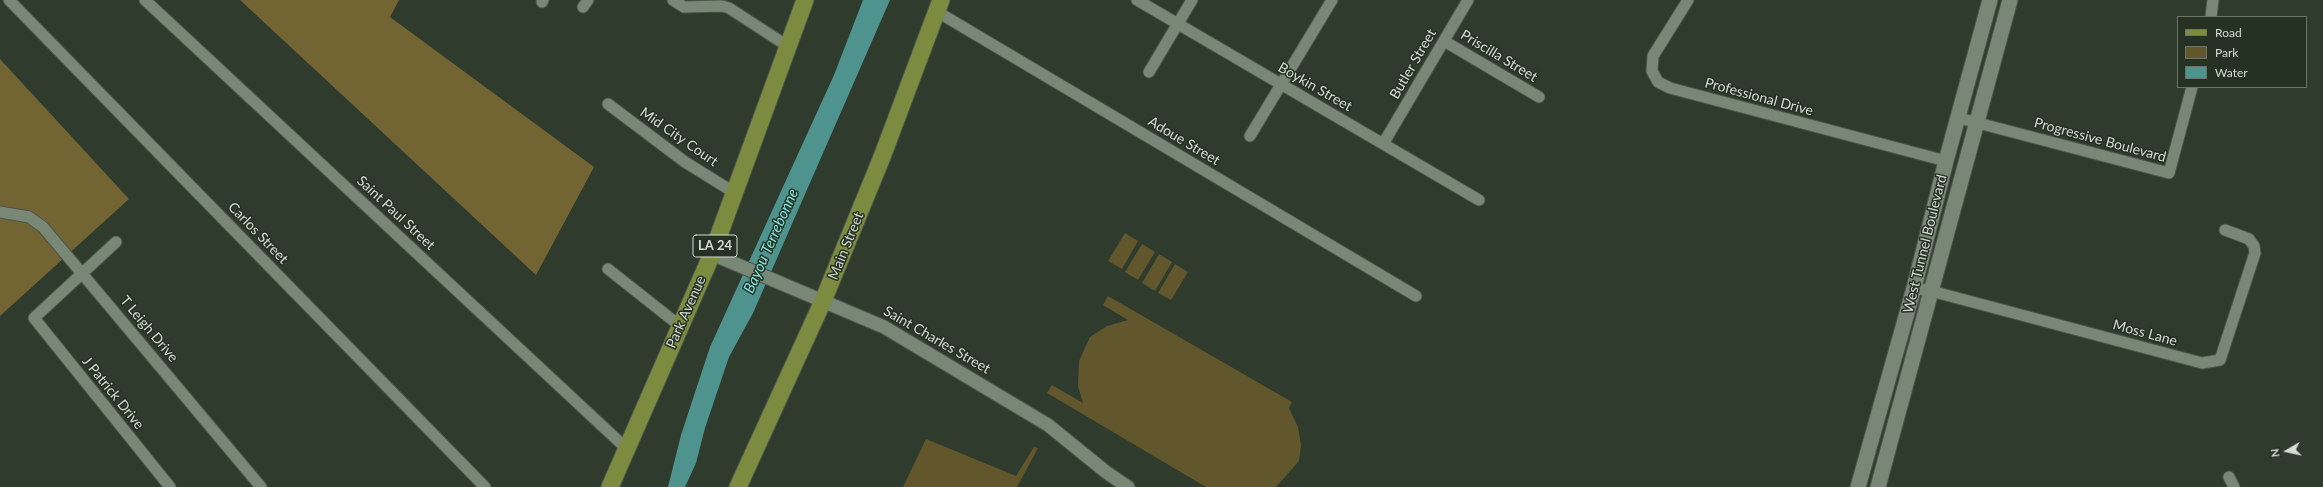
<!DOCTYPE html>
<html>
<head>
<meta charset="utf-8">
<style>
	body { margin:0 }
	#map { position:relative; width:2323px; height:487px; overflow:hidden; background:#2f3b2d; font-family:Lato,sans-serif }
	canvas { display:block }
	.legend { position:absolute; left:2177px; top:16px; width:130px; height:72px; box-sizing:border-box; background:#253123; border:1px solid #6b766a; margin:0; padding:5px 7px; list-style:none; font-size:12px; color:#d5ddd4 }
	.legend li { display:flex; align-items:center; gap:8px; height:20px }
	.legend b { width:20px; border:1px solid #6b766a }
	.north { position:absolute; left:2267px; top:431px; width:40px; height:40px; -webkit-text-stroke:3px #253123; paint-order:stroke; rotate:261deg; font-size:11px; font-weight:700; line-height:16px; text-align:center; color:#d5ddd4 }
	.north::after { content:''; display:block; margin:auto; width:14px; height:18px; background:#d5ddd4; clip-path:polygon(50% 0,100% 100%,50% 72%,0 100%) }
</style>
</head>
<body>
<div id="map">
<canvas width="2323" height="487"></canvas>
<ul class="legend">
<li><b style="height:5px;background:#7d8b40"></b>Road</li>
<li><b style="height:11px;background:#62562c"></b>Park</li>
<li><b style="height:11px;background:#4f938f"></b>Water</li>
</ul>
<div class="north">N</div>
</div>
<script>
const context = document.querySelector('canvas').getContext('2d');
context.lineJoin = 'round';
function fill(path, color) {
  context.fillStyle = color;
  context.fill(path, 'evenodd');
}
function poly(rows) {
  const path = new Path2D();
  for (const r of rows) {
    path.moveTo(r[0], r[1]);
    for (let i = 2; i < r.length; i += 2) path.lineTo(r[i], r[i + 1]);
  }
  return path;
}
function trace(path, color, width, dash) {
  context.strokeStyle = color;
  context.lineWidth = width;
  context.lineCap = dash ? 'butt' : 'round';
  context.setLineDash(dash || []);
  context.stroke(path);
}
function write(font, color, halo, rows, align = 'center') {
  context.font = font + ' Lato,sans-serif';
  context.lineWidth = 3;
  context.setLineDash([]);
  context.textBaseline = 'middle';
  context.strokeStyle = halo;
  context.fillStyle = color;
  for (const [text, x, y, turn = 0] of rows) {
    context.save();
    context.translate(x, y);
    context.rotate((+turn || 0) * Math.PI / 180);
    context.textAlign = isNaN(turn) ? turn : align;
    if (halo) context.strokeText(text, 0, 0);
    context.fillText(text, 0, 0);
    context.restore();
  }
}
fill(poly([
	[1125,233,1138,241,1122,269,1108,261],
	[1142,244,1155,252,1138,280,1125,272],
	[1159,254,1172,262,1155,291,1142,283],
	[1175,264,1188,272,1171,300,1158,293],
	[1108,296,1292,402,1289,408,1298,427,1301,445,1299,461,1276,487,1206,487,1047,393,1052,385,1083,403,1078,386,1079,361,1090,337,1107,326,1128,320,1103,305],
	[926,439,1016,476,1034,447,1038,448,1017,487,903,487]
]), '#62562c');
fill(poly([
	[240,0,399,0,390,17,594,167,536,275],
	[0,59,129,199,0,316]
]), '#726433');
fill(poly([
	[863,0,890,0,753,313,729,357,705,428,696,463,685,487,668,487,681,435,710,347,834,75]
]), '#4f938f');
const minor = poly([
	[9,0,485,487],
	[145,0,627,449],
	[673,0,684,7,722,6,729,8,789,47],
	[1137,0,1479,200],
	[1688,0,1653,56,1652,71,1658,82,1670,88,1946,161],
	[542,2,543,0],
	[583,7,588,0],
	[936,11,1416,296],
	[2211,17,2213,0],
	[1444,41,1539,97],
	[1149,72,1192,0],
	[608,104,685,162,735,193],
	[1959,118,2169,173,2192,87],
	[1250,136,1332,0],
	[1383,144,1468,0],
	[0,212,29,217,43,227,261,487],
	[116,242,34,318,170,487],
	[608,269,680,326],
	[1914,288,1931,291,2202,363,2220,360,2255,253,2254,246,2249,239,2225,230],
	[2229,477,2234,487]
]);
const tertiary = poly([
	[712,254,884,327,1048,425,1106,472,1128,487]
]);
const secondary = poly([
	[1858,487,1914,288,1946,161,1990,0],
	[1878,487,2010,0]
]);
const primary = poly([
	[610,487,712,254,805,0],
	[738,487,823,301,882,157,941,0]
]);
trace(minor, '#4c564a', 13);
trace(tertiary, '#4c564a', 15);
trace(secondary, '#4c564a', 17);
trace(primary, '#4c564a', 19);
trace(minor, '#798777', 11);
trace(tertiary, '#798777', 13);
trace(secondary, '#798777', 15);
trace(primary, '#7d8b40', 17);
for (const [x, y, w] of [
	[715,246,44]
]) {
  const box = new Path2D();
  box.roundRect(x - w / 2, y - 11, w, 22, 3);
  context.fillStyle = '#253123';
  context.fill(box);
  trace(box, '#d5ddd4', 1);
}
write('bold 13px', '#d5ddd4', null, [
	["LA 24",715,246]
]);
write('14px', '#d5ddd4', '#253123', [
	["Priscilla Street",1499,56,31],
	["Butler Street",1413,64,-60],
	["Boykin Street",1315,87,30],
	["Professional Drive",1759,97,15],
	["Mid City Court",679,137,35],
	["Progressive Boulevard",2100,140,15],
	["Adoue Street",1184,141,31],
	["Saint Paul Street",396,213,43],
	["Carlos Street",258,233,46],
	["West Tunnel Boulevard",1925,244,-76],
	["Main Street",846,246,-68],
	["Park Avenue",686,312,-66],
	["T Leigh Drive",149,329,50],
	["Moss Lane",2145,333,15],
	["Saint Charles Street",937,340,30],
	["J Patrick Drive",113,393,51]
]);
write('italic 15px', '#80ebe4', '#253123', [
	["Bayou Terrebonne",771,241,-66]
]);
</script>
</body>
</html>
